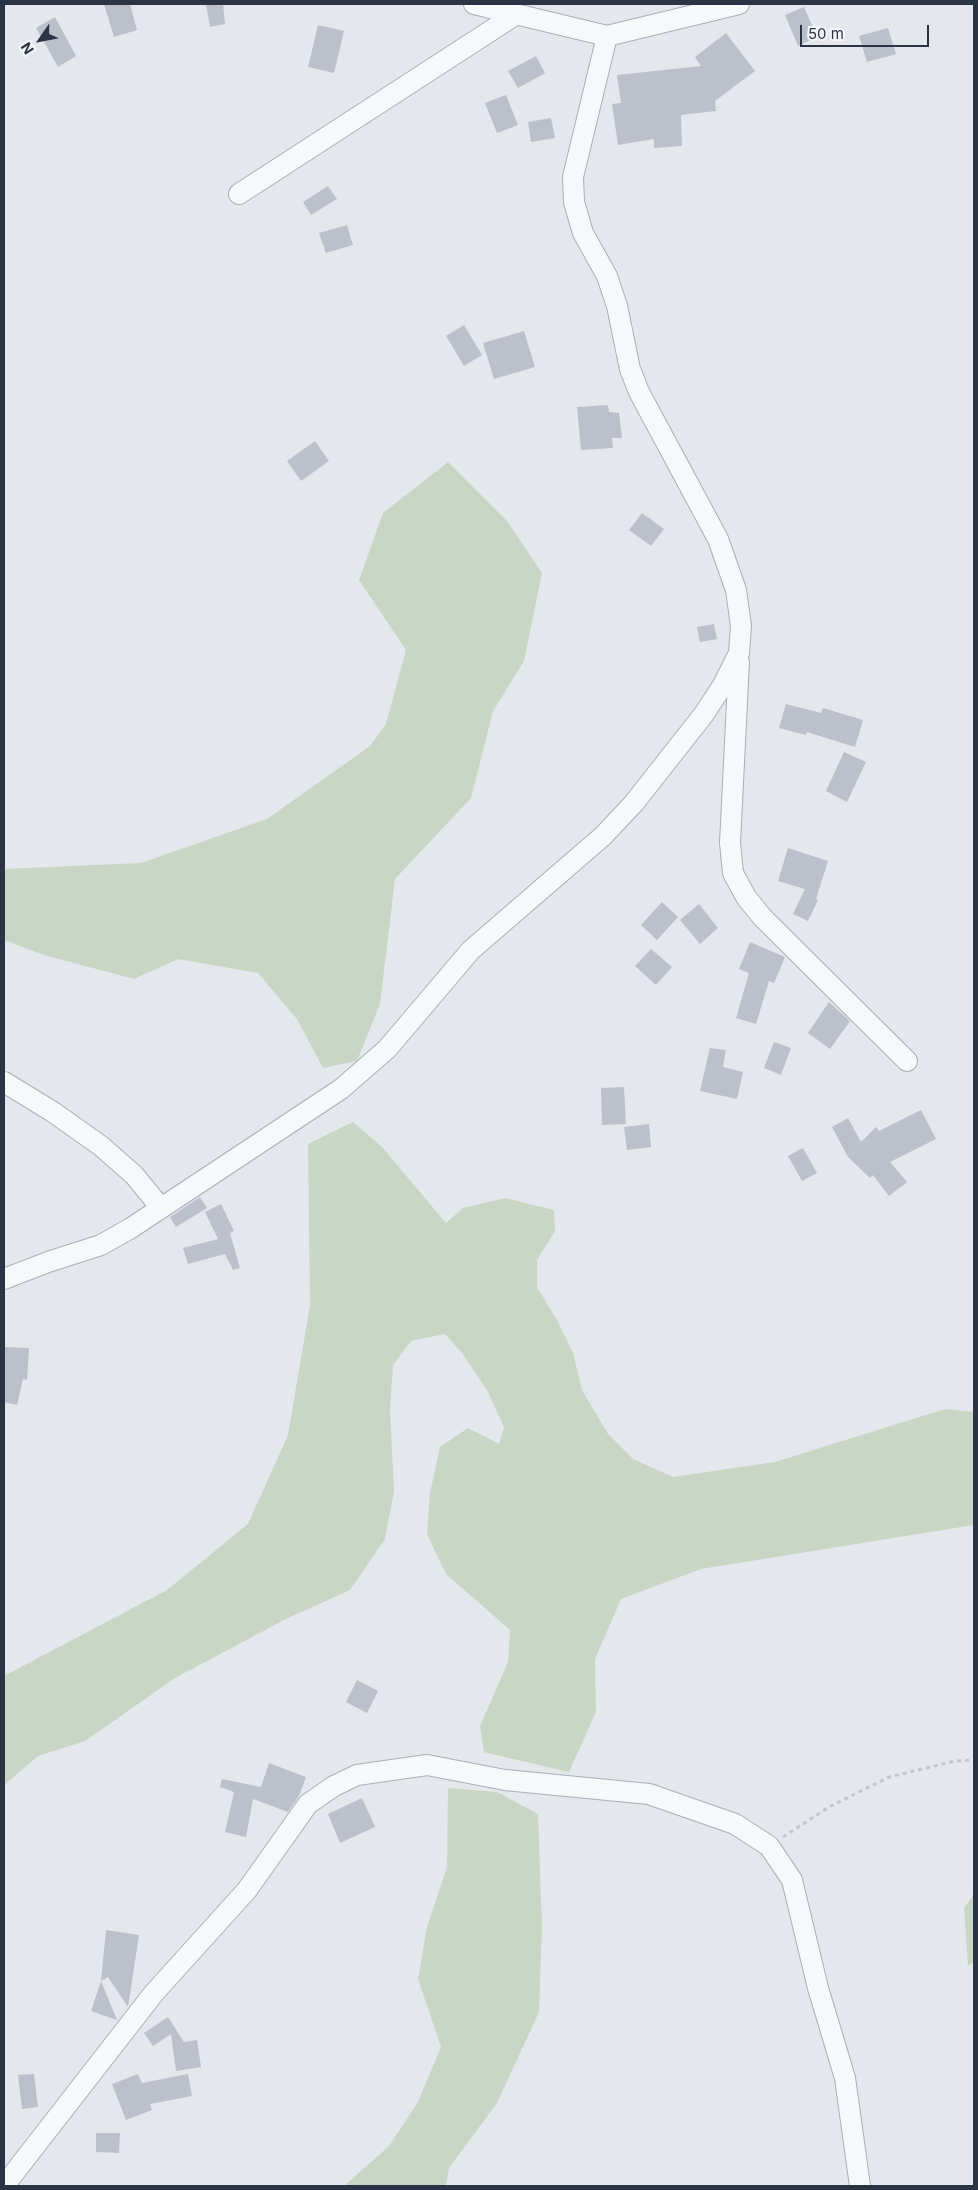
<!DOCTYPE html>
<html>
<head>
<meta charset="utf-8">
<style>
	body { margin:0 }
	#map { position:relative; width:978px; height:2190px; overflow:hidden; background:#e4e7ec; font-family:Inter,sans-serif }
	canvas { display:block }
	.frame { position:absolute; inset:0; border:5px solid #2b3445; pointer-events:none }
	.north { position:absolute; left:15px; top:15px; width:50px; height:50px; -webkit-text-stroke:4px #f4f6f9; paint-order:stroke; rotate:237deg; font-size:14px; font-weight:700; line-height:20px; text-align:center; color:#2b3445 }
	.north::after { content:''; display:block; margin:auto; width:18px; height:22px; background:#2b3445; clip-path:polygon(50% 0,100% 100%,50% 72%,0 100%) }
	.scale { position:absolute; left:800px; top:25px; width:129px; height:22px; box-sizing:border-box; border:2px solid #2b3445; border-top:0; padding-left:6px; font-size:15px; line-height:18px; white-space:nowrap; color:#2b3445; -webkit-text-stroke:4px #f4f6f9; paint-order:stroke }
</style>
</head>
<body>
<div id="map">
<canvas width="978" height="2190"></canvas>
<div class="frame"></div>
<div class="north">N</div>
<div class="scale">50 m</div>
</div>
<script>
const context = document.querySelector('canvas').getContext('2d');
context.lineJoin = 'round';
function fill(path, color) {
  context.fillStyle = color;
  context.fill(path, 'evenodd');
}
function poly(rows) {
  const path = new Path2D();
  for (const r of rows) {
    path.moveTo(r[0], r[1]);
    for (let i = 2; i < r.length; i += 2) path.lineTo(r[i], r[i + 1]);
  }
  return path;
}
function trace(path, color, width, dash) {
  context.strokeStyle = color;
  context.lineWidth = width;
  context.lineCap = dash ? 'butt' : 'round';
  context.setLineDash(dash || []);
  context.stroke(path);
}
fill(poly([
	[448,462,507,521,542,573,524,661,493,711,471,798,395,879,380,1004,357,1061,323,1068,297,1019,258,973,178,959,134,979,44,955,4,940,4,869,141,863,267,819,370,746,386,724,406,650,359,580,383,513],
	[353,1122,382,1147,446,1223,463,1208,505,1198,554,1210,555,1231,537,1260,537,1287,558,1322,573,1353,582,1390,608,1434,633,1459,673,1477,775,1462,945,1409,974,1412,974,1525,701,1569,621,1599,595,1659,596,1712,569,1772,484,1752,480,1726,508,1662,510,1630,446,1574,427,1534,430,1493,440,1447,468,1428,499,1444,504,1427,487,1390,462,1353,445,1334,411,1341,393,1365,390,1410,394,1491,385,1539,350,1590,286,1619,175,1678,85,1741,38,1756,4,1785,4,1676,167,1590,248,1524,288,1435,310,1305,308,1144],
	[448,1788,497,1792,538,1814,542,1928,539,2012,497,2103,449,2168,446,2186,344,2186,389,2146,418,2102,441,2047,418,1979,427,1927,447,1867],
	[974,1894,974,1962,968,1966,964,1908]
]), '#c9d6c5');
fill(poly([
	[104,4,130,4,137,30,114,37],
	[206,4,223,4,225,24,210,27],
	[804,7,817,37,798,46,785,15],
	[55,17,76,56,58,67,36,28],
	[318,25,344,31,334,73,308,67],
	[888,28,896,54,867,62,859,36],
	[726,33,755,71,715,101,716,111,681,115,682,146,654,148,654,139,618,145,612,104,621,103,617,75,701,66,695,57],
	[536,56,545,73,518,88,508,71],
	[506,95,518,125,497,133,485,103],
	[551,118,555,138,531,142,528,122],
	[328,186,337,199,311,215,303,202],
	[347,225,353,245,326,253,319,233],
	[464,325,482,355,464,366,446,336],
	[524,331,535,367,494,379,483,343],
	[608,405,609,412,619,413,622,438,612,438,613,448,581,450,577,407],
	[315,441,329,461,301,481,287,461],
	[642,513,664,529,651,546,629,530],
	[714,624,717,639,700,642,697,627],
	[786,704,821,713,823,708,863,720,855,747,807,732,806,735,779,728],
	[844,752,866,762,847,802,826,791],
	[788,848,828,861,816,899,818,900,808,921,793,914,805,889,778,881],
	[662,902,678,917,657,940,641,925],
	[699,904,718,928,700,944,680,920],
	[750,942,785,957,774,983,769,981,756,1024,736,1018,749,973,739,969],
	[651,949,672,967,656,985,635,966],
	[829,1002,850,1021,830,1049,808,1033],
	[774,1042,791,1048,781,1075,764,1068],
	[710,1048,726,1050,723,1067,743,1072,737,1099,700,1091],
	[624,1087,626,1124,602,1125,601,1088],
	[921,1110,936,1139,890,1162,907,1182,889,1196,873,1175,870,1178,848,1157,832,1127,848,1118,861,1142,876,1127,879,1131],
	[649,1124,651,1147,627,1150,624,1127],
	[803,1148,817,1173,802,1181,788,1156],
	[200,1197,207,1208,176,1227,170,1217],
	[221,1204,234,1231,230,1233,240,1268,233,1270,225,1254,188,1264,183,1248,218,1239,205,1212],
	[4,1347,29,1348,27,1380,23,1379,17,1405,4,1402],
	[357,1680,378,1691,367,1713,346,1702],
	[269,1763,306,1777,299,1796,288,1812,253,1799,246,1837,225,1832,234,1792,220,1787,222,1779,261,1787],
	[362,1798,375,1827,340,1843,328,1814],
	[106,1930,139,1935,128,2007,108,1977,101,1981,117,2020,91,2011,101,1981],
	[168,2017,184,2042,197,2040,201,2067,176,2071,171,2034,153,2046,144,2033],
	[34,2074,38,2107,22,2109,18,2075],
	[138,2074,142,2083,188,2074,192,2096,150,2104,152,2110,126,2120,112,2084],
	[96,2133,120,2133,119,2153,96,2152]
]), '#bbc0ca');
const minor = poly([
	[474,4,607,36,739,4],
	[239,194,515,15],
	[739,662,730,843,733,873,746,897,762,917,907,1061],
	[4,1082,53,1112,101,1146,134,1175,161,1208],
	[4,1279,48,1262,101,1245,131,1228,341,1089,387,1049,471,950,603,836,634,803,704,714,723,685,739,653,741,626,736,590,718,539,639,392,630,369,617,306,607,276,583,233,574,202,573,177,607,36],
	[4,2186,154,1993,247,1890,308,1804,334,1786,357,1775,427,1765,505,1780,649,1794,735,1824,769,1846,792,1880,818,1988,845,2078,860,2186]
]);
trace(minor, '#a9aeb7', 22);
trace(poly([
	[783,1837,829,1807,889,1777,955,1761,974,1760]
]), '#c2c5cb', 3, [4, 4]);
trace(minor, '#f7f8fa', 20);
</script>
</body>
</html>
